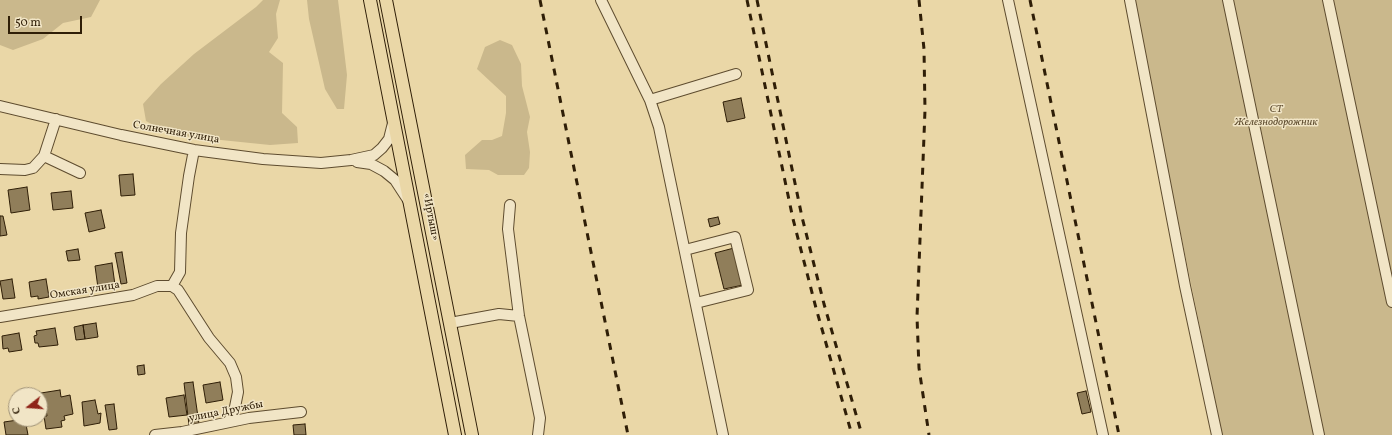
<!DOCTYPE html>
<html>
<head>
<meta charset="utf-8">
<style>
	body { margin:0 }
	#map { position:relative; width:1392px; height:435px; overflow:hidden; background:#ead7a7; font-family:Vollkorn,serif }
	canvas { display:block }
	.north { position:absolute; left:8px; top:387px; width:40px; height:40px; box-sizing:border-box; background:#f1e5c6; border:1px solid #a3957a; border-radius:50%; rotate:253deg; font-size:11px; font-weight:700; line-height:16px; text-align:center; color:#2f1e07 }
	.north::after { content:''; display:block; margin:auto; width:14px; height:18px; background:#8f2418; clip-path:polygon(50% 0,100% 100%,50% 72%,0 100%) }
	.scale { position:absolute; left:8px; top:16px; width:74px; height:18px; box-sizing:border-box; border:2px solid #2f1e07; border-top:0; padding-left:5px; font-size:12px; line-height:14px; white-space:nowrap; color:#2f1e07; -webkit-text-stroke:3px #f1e5c6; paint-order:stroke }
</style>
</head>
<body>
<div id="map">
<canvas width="1392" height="435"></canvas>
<div class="north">С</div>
<div class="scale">50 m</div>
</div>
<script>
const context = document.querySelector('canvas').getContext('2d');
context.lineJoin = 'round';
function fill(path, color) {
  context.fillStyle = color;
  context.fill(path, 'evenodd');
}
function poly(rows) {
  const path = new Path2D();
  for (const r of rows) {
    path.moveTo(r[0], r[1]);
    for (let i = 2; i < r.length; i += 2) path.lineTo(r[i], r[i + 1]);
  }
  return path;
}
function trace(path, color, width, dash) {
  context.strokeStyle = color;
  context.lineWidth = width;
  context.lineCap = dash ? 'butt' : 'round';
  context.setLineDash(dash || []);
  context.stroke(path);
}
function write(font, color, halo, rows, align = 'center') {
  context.font = font + ' Vollkorn,serif';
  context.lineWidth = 3;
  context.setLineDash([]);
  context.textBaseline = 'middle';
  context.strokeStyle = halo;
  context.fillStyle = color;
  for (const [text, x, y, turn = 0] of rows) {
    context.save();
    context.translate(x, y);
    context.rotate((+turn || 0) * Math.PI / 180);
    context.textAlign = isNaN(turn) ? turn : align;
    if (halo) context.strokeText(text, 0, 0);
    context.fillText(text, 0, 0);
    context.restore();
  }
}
fill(poly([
	[0,0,100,0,91,17,63,23,43,39,13,50,0,45],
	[263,0,280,0,276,14,278,38,269,52,283,63,282,113,297,127,298,143,270,145,172,135,146,121,143,104,161,84,194,54,256,7],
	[307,0,338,0,347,75,344,109,337,109,325,89,309,19],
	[1133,0,1392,0,1392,435,1222,435],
	[500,40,512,45,521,64,522,86,530,117,527,132,530,152,529,168,524,175,498,175,489,170,466,169,465,155,482,140,492,140,502,136,506,113,506,96,477,69,485,47]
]), '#cab88c');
const building = poly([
	[741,98,745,118,727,122,723,102,741,98],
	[133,174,135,195,121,196,119,175,133,174],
	[27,187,30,210,11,213,8,190,27,187],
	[71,191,73,208,53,210,51,193,71,191],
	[101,210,105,228,89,232,85,213,101,210],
	[0,216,3,216,7,235,0,236,0,216],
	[718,217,720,224,710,227,708,219,718,217],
	[734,248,743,285,724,289,715,253,734,248],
	[78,249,80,260,68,261,66,251,78,249],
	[122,252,127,283,121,284,115,253,122,252],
	[112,263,115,285,98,288,95,266,112,263],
	[12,279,15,298,3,299,0,281,12,279],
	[46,279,49,297,38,299,38,296,31,297,29,282,46,279],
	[96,323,98,337,85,339,83,325,96,323],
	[83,325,85,339,76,340,74,327,83,325],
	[55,328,58,345,39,347,38,343,35,343,34,336,37,335,36,331,55,328],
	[19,333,22,350,9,352,8,348,3,349,2,336,19,333],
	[144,365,145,374,138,375,137,366,144,365],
	[193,382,199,424,189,425,184,383,193,382],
	[220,382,223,400,206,403,203,385,220,382],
	[60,390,61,397,70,395,73,414,64,416,65,420,61,421,62,427,46,429,44,416,47,416,45,403,42,403,41,393,60,390],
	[1086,391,1091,412,1082,414,1077,393,1086,391],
	[184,395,187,415,169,417,166,398,184,395],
	[95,400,98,414,101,413,100,423,84,426,82,402,95,400],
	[114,404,117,429,109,430,105,405,114,404],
	[25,419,28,435,6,435,4,422,25,419],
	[305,424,306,435,294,435,293,425,305,424]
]);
fill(building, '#907e5a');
trace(building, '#2f1e07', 1);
const minor = poly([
	[601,0,650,100,659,127,723,435],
	[1008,0,1103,435],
	[1130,0,1185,286,1217,435],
	[1228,0,1319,435],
	[1328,0,1392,302],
	[650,100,736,74],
	[0,106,121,135,194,150,263,159,321,163,351,160,374,155,382,148,389,139,393,123],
	[44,156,80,173],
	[357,162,371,164,384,171,395,180,408,200],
	[0,169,25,170,33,168,44,156,56,119],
	[510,205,508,229,519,316,540,418,538,435],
	[685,250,735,237,748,290,696,303],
	[172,286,178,290,209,338,230,363,236,377,238,392,235,407,229,421],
	[172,286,180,272,181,233,189,176,194,150],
	[0,317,133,295,157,286,172,286],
	[450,323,499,314,519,316],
	[155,435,182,432,249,418,301,412]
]);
const major = poly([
	[370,0,455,435],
	[386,0,472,435]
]);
trace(minor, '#5e4c2f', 12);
trace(major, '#2f1e07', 14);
trace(minor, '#f1e5c6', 10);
trace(major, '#ead7a7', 12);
trace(poly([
	[540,0,628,435],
	[747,0,793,219,816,308,852,435],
	[757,0,802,217,824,304,862,435],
	[919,0,924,49,925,110,917,317,919,368,929,435],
	[1030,0,1119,435]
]), '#2f1e07', 3, [7, 7]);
write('italic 11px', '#5e4c2f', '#f1e5c6', [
	["СТ",1276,110],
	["Железнодорожник",1276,123]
]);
write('11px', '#2f1e07', '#f1e5c6', [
	["Солнечная улица",176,133,10],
	["«Иртыш»",430,217,79],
	["Омская улица",85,291,-9],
	["улица Дружбы",226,412,-11]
]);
</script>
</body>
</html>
